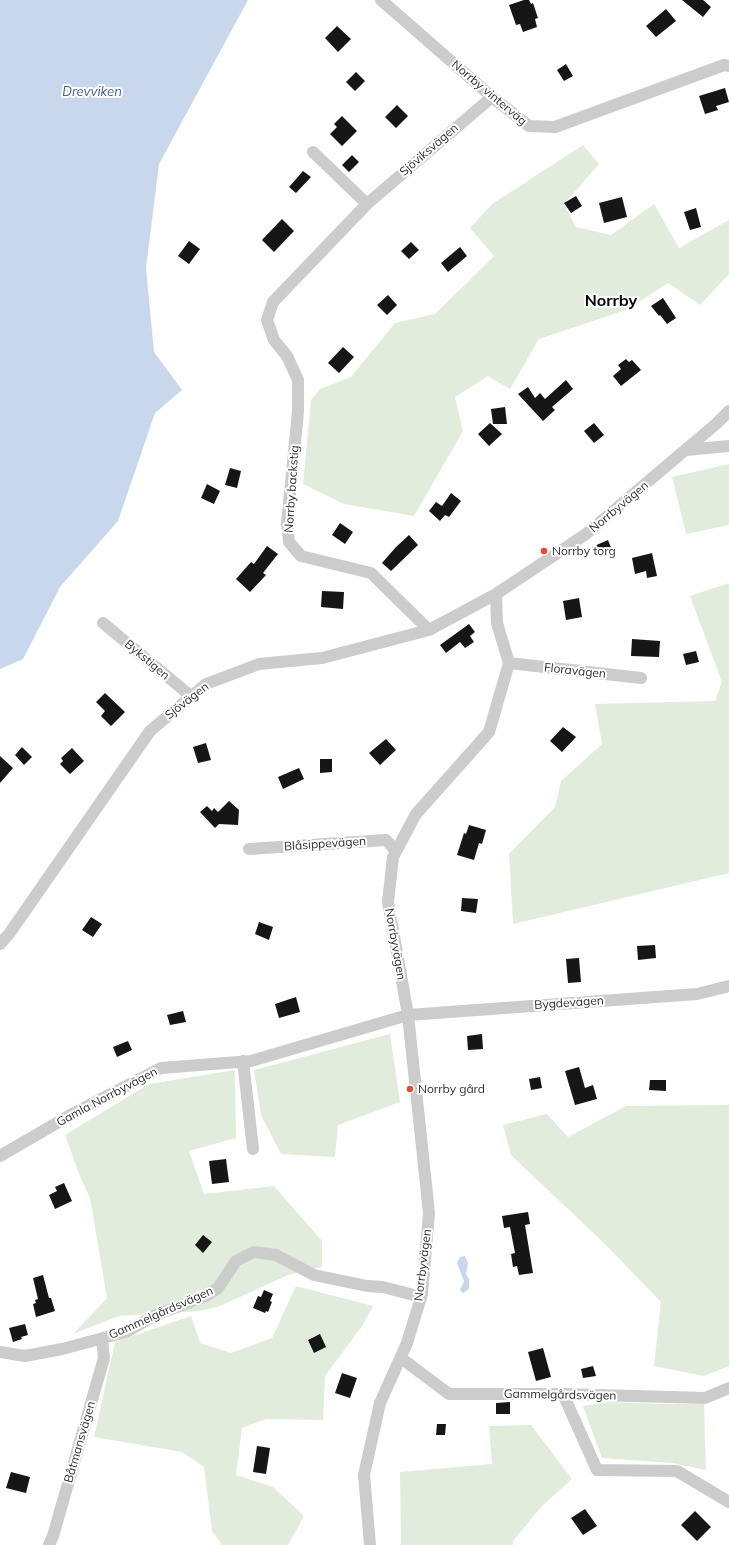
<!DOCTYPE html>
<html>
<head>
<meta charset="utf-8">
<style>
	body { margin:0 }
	canvas { display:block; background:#fff }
</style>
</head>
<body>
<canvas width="729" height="1545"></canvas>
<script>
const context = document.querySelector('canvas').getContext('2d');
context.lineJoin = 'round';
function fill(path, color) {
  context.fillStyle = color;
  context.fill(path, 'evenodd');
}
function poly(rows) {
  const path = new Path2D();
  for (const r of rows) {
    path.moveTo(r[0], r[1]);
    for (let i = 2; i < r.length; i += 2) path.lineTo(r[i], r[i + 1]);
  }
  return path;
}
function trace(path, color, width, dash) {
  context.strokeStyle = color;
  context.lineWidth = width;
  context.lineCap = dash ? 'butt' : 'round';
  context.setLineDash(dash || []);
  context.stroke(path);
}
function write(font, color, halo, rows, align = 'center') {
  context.font = font + ' Mulish,sans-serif';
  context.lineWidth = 4;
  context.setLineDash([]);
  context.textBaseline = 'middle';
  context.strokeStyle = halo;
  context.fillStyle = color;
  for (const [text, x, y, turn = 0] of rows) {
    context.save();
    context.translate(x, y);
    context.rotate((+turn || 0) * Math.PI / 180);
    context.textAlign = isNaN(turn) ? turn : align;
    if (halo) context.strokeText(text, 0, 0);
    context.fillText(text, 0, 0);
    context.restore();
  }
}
fill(poly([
	[583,145,599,164,564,204,576,227,611,235,654,204,679,248,729,220,729,274,700,305,668,283,626,310,539,339,510,389,488,376,455,397,463,431,414,516,344,504,303,484,311,400,320,389,351,377,395,323,435,314,494,256,470,228,492,204],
	[729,464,729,525,686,534,672,477],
	[729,583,729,873,513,924,509,854,555,807,561,781,602,744,595,704,715,701,722,682,690,596],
	[390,1034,400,1102,338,1125,335,1157,281,1154,261,1115,254,1070],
	[235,1070,236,1138,189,1151,204,1194,274,1186,322,1241,322,1267,288,1275,220,1306,199,1311,119,1316,73,1334,107,1298,90,1198,79,1174,65,1135,149,1084],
	[729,1105,729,1366,704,1376,654,1366,661,1302,605,1244,511,1155,503,1125,547,1114,568,1137,626,1106],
	[296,1286,373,1306,362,1326,325,1376,323,1420,266,1419,242,1428,236,1475,273,1487,304,1516,288,1545,222,1545,212,1531,204,1467,182,1452,94,1437,115,1342,191,1316,200,1343,231,1353,272,1338],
	[608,1402,663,1404,704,1404,706,1470,672,1463,602,1458,583,1406],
	[531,1425,572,1479,542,1506,513,1541,513,1545,401,1545,400,1472,492,1464,489,1426]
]), '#e2ecdd');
fill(poly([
	[0,0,248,0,159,164,146,268,154,352,182,390,155,413,118,521,60,587,23,659,0,669],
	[465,1256,468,1263,466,1274,469,1279,469,1289,463,1293,460,1290,464,1281,457,1263,460,1257]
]), '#c9d7ec');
fill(poly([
	[524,0,529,0,531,4,533,3,538,18,535,19,537,27,523,32,520,24,516,25,509,5],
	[682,0,703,0,711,7,703,17],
	[666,9,676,21,656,37,646,26],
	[337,26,351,39,338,52,325,38],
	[566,64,573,76,564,81,557,70],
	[356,72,365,81,355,91,346,82],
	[725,88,729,102,716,106,718,110,705,114,699,96],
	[397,105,408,116,396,128,385,117],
	[342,116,357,131,342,146,330,134,337,127,334,124],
	[352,155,359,162,349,172,342,165],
	[303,171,311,177,296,193,289,187],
	[576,196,582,206,571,213,564,203],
	[622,197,627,217,604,223,599,203],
	[696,208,701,227,690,230,684,212],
	[282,219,294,231,274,252,262,240],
	[189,241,200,249,189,264,178,256],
	[411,242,419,250,409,259,401,251],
	[460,247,467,256,448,272,441,263],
	[388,295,397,305,387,315,377,305],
	[663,298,676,318,667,324,660,315,659,316,651,306],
	[343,347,354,357,339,373,328,363],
	[626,359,629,362,632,360,641,370,621,386,613,376,621,369,618,365],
	[566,380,573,389,552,407,555,410,543,421,518,394,528,387,535,398,540,393,545,399],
	[505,407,507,424,493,424,491,409],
	[490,423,502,434,489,446,478,434],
	[594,423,604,435,594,443,584,431],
	[230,468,241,471,237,488,225,485],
	[207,484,220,491,214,504,201,498],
	[451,493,461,501,449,517,445,515,440,521,429,511,436,502,442,506],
	[340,523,353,532,345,544,332,535],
	[409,535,418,545,391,571,382,563,396,547],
	[608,540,612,550,596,557,592,547],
	[267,546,278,554,263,573,266,575,250,592,236,579,251,562,254,564],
	[652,553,657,576,647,578,646,571,635,574,632,558],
	[322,591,344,592,343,609,321,607],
	[579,598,582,617,566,620,563,601],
	[469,624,475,632,470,636,474,642,465,648,460,642,446,653,440,645],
	[632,639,660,641,659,657,631,656],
	[696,651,699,662,686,665,683,654],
	[105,693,125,712,111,726,101,716,105,711,96,702],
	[563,727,576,737,562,752,550,741],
	[386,739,396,750,380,765,369,753],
	[206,743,211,760,198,763,193,747],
	[22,747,32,757,24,765,15,755],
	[72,748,84,761,70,774,60,764,63,761,61,758],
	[0,756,13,768,0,783],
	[320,759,332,759,332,772,320,773],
	[299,768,304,779,283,789,278,777],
	[229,801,239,810,238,825,219,824,215,828,200,812,207,806,212,811,214,808,218,812],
	[469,825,486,830,482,844,479,843,474,860,457,855,464,833,466,834],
	[462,898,478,899,476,913,461,911],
	[91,917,102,924,93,937,82,930],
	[259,922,273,927,269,940,255,934],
	[655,945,656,958,638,960,637,946],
	[579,958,581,982,568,983,566,959],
	[296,997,300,1012,279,1018,275,1004],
	[183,1011,186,1022,170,1025,167,1015],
	[482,1034,483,1049,468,1050,467,1036],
	[128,1041,132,1050,117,1057,113,1047],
	[579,1067,585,1088,593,1085,597,1099,575,1105,565,1071],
	[540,1077,542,1088,531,1090,529,1079],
	[650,1080,666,1080,666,1091,649,1090],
	[226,1159,229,1182,212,1184,209,1161],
	[64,1183,72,1201,55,1209,49,1195,57,1191,55,1187],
	[528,1212,530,1224,525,1225,533,1273,519,1275,517,1266,513,1267,511,1254,515,1253,510,1227,504,1228,502,1216],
	[203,1235,212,1242,203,1253,195,1245],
	[43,1275,49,1298,51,1298,55,1311,36,1317,33,1304,36,1303,35,1300,38,1299,33,1278],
	[264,1290,273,1294,270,1301,272,1302,268,1312,266,1311,265,1313,253,1308,258,1296,261,1297],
	[25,1324,28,1335,21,1337,22,1339,13,1342,9,1328],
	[320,1334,326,1347,314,1353,308,1340],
	[543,1348,551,1377,536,1381,528,1352],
	[593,1366,596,1376,583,1378,581,1369],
	[342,1373,357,1378,350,1398,335,1393],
	[510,1402,510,1414,496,1414,496,1403],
	[437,1424,446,1424,445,1435,436,1435],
	[257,1446,270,1448,266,1474,253,1472],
	[11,1472,30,1477,26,1493,6,1488],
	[585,1509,597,1526,583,1535,571,1518],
	[695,1511,711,1527,697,1541,681,1525]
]), '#161616');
trace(poly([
	[381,0,492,97,529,126,555,127,724,65,729,66],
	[313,152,367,204],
	[686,450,729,446],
	[103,623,192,697],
	[429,630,371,573,301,556,289,542,287,523,298,412,298,380,287,356,274,340,267,320,273,302,367,204,492,97],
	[509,663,641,678],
	[249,849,386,840,396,851],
	[0,944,9,934,150,731,206,684,259,664,322,658,429,630,496,594],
	[243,1061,253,1149],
	[0,1156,74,1113,161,1068,251,1061,408,1015,697,994,729,986],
	[0,1352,25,1356,62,1349,126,1332,156,1315,206,1296,218,1288,236,1261,254,1252,276,1255,314,1275,367,1286,383,1287,421,1297],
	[401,1358,449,1394,563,1394,705,1398,729,1388],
	[563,1394,597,1470,677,1471,729,1502],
	[49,1545,53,1536,104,1358,102,1339],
	[370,1545,364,1475,380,1403,407,1343,422,1294,429,1213,408,1015,388,902,393,857,416,814,489,732,509,663,497,623,496,594,586,534,716,424,729,411]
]), '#ccc', 12);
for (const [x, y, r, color] of [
	[544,551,4,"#e64b31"],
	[410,1089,4,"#e64b31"]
]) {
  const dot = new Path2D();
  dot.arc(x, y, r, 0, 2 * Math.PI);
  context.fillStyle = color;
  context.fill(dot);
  trace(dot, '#fff', 1.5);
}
write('12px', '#2f2f2f', '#fff', [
	["Norrby vinterväg",489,93,40],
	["Sjöviksvägen",429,150,-41],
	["Norrby backstig",292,489,-86],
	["Norrbyvägen",619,507,-40],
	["Bykstigen",147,660,40],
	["Floravägen",575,671,6],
	["Sjövägen",187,701,-38],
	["Blåsippevägen",325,844,-4],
	["Norrbyvägen",395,944,80],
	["Bygdevägen",569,1003,-4],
	["Gamla Norrbyvägen",107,1097,-28],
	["Norrbyvägen",423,1265,-83],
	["Gammelgårdsvägen",161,1313,-24],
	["Gammelgårdsvägen",560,1395,1],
	["Båtmansvägen",80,1442,-74]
]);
write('12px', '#2f2f2f', '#fff', [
	["Norrby torg",552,551],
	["Norrby gård",418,1089]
], 'left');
write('italic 13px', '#3c5e92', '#fff', [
	["Drevviken",92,92]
]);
write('bold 16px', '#000', '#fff', [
	["Norrby",611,301]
]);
</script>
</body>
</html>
